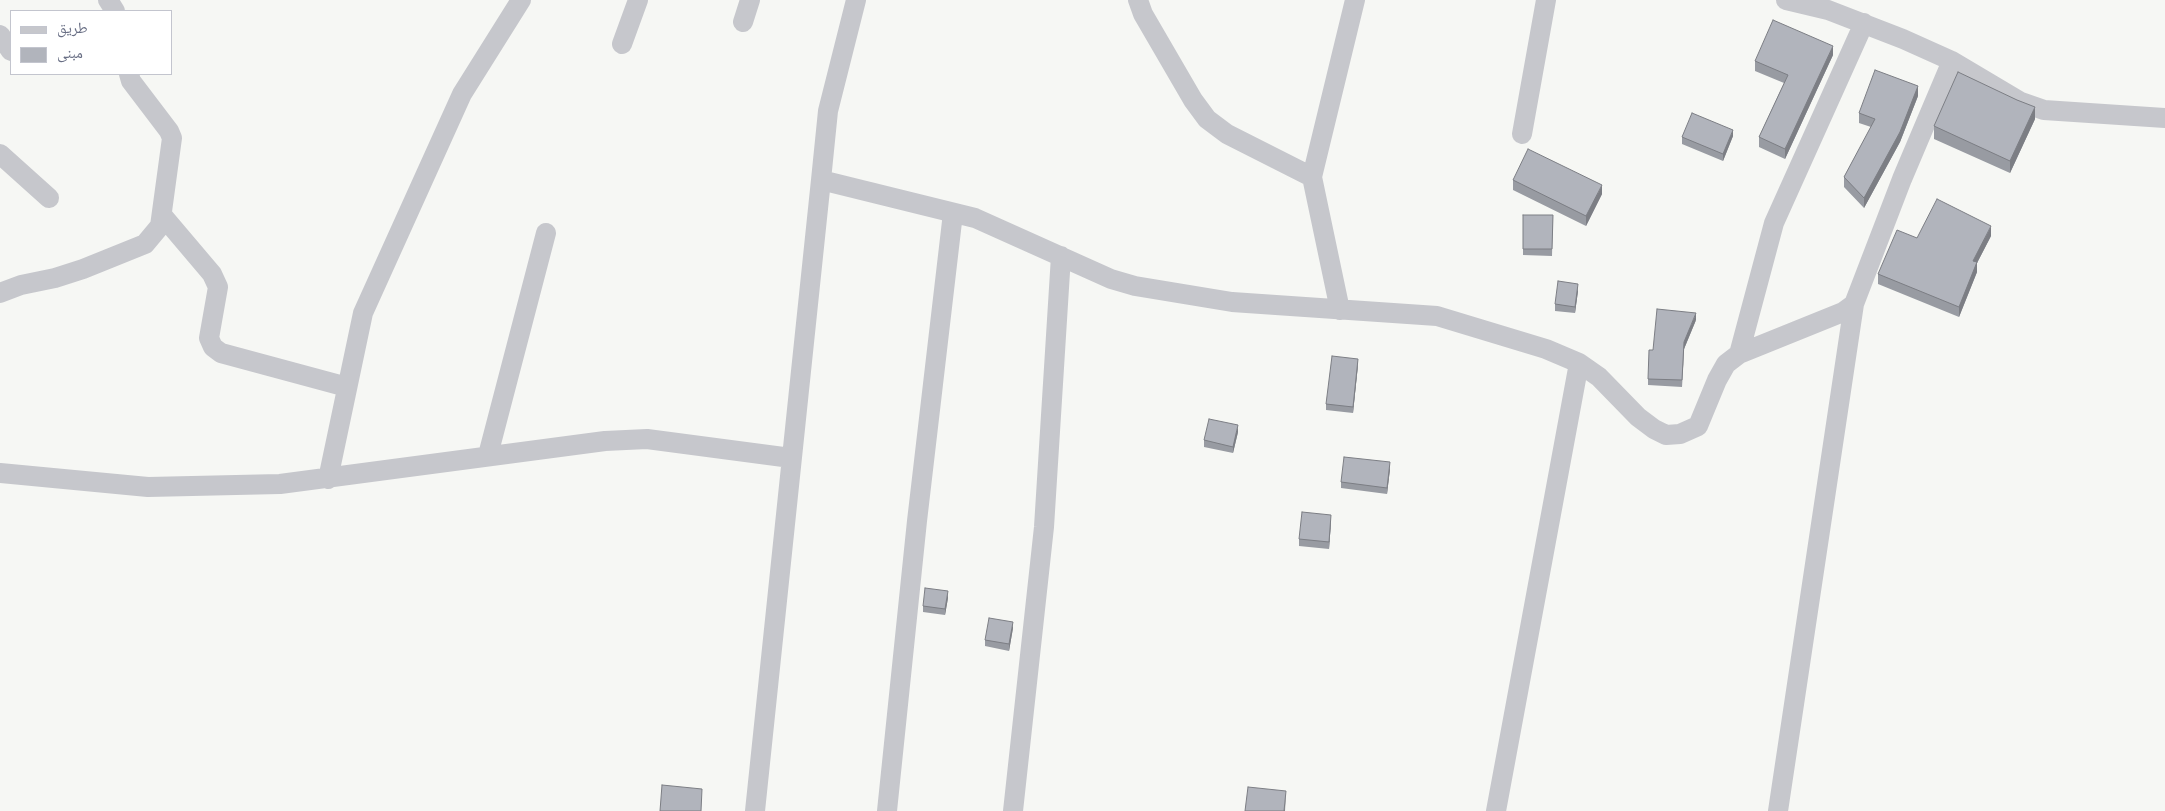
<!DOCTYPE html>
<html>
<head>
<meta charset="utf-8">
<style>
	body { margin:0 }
	#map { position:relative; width:2165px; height:811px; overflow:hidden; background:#f6f7f4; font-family:Cabin,"Noto Naskh Arabic",sans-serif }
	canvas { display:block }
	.legend { position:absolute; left:10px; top:10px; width:162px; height:65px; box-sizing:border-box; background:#fff; border:1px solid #c3c5ce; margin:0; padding:6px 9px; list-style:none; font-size:15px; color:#686e84 }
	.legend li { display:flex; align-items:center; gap:10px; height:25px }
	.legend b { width:25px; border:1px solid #c3c5ce }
</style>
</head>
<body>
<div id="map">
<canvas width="2165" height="811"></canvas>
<ul class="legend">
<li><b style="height:6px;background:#c6c7cc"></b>طريق</li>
<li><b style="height:14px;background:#b1b4bc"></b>مبنى</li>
</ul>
</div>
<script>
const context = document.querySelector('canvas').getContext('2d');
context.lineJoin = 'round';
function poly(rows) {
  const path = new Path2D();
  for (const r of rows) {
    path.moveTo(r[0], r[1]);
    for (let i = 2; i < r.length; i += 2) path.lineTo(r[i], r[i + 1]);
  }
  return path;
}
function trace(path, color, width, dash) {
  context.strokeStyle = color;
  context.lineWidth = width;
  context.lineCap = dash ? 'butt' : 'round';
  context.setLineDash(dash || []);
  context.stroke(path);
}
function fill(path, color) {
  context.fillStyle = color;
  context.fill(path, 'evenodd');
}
trace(poly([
	[108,0,115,11],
	[856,0,828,111,821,180,975,218,1111,279,1135,286,1232,302,1437,316,1546,349,1579,363,1599,377,1638,417,1654,429,1666,435,1680,434,1698,426,1717,380,1726,364,1739,354,1843,312,1854,304,1902,179,1952,61],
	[1138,0,1143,14,1193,100,1207,119,1227,134,1312,177,1340,310],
	[1786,0,1828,10,1903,39,1952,61,2021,102,2044,110,2165,118],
	[743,22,750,0],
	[0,35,11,51],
	[622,44,638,0],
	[1522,134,1546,0],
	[0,154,49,198],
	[1312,177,1355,0],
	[162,215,212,274,218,287,209,338,213,347,221,353,347,387],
	[0,293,21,285,55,278,83,269,145,244,160,226,172,138,169,131,131,81,129,74],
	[1739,354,1774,223,1864,23],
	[488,455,546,233],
	[0,473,148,487,280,484,605,441,647,439,791,458],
	[328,479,363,313,462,94,521,0],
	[755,811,821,180],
	[887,811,917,521,953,213],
	[1013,811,1044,527,1061,256],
	[1496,811,1579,363],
	[1778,811,1854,304]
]), '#c6c7cc', 20);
fill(poly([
	[1833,55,1785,159,1759,147,1759,137,1784,83,1755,71,1755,61],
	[1918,96,1900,142,1864,208,1844,187,1844,177,1871,127,1859,123,1859,113],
	[2017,100,2035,119,2010,173,1934,139,1934,126],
	[1733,136,1723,161,1682,144,1682,137],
	[1513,180,1602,194,1586,226,1513,190],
	[1523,215,1553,215,1552,256,1523,255],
	[1991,236,1977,263,1977,272,1959,317,1878,284,1878,274],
	[1578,291,1575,313,1555,311,1555,304],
	[1696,320,1684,349,1682,387,1648,385,1648,379],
	[1358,365,1353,413,1326,410,1326,404],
	[1238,432,1233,453,1204,447,1204,440],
	[1390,469,1387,494,1341,488,1341,482],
	[1331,522,1329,549,1299,546,1299,539],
	[948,598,945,615,923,612,923,606],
	[1013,628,1009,651,985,646,985,640]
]), '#989ba2');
fill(poly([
	[1833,46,1833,55,1785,159,1785,149],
	[1918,86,1918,96,1900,142,1864,208,1864,198],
	[2035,107,2035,119,2010,173,2010,161],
	[1733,130,1733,136,1723,161,1723,154],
	[1602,185,1602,194,1586,226,1586,216],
	[1991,226,1991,236,1977,263,1977,272,1959,317,1959,307,1973,261],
	[1578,284,1578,291,1575,313,1575,307],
	[1696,313,1696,320,1684,349,1682,387,1684,342],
	[1358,359,1358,365,1353,413,1353,407],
	[1238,425,1238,432,1233,453,1233,447],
	[1390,462,1390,469,1387,494,1387,488],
	[1331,515,1331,522,1329,549,1329,542],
	[948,591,948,598,945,615,945,609],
	[1013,622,1013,628,1009,651,1009,644],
	[1286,791,1285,811,1284,811]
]), '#7c7e84');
const building = poly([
	[1773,20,1833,46,1785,149,1759,137,1788,75,1755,61,1773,20],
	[1875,70,1918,86,1900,132,1864,198,1844,177,1875,119,1859,113,1875,70],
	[1958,72,2017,100,2035,107,2010,161,1934,126,1958,72],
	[1692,113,1733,130,1723,154,1682,137,1692,113],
	[1528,149,1602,185,1586,216,1513,180,1528,149],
	[1937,199,1991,226,1973,261,1977,262,1959,307,1878,274,1897,230,1917,238,1937,199],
	[1523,215,1553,215,1552,249,1523,249,1523,215],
	[1558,281,1578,284,1575,307,1555,304,1558,281],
	[1657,309,1696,313,1684,342,1682,380,1648,379,1649,350,1653,350,1657,309],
	[1332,356,1358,359,1353,407,1326,404,1332,356],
	[1209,419,1238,425,1233,447,1204,440,1209,419],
	[1344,457,1390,462,1387,488,1341,482,1344,457],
	[1302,512,1331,515,1329,542,1299,539,1302,512],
	[925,588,948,591,945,609,923,606,925,588],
	[989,618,1013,622,1009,644,985,640,989,618],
	[662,785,702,789,701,811,660,811,662,785],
	[1248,787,1286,791,1284,811,1245,811,1248,787]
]);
fill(building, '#b1b4bc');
trace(building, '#7c7e84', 1);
</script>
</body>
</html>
